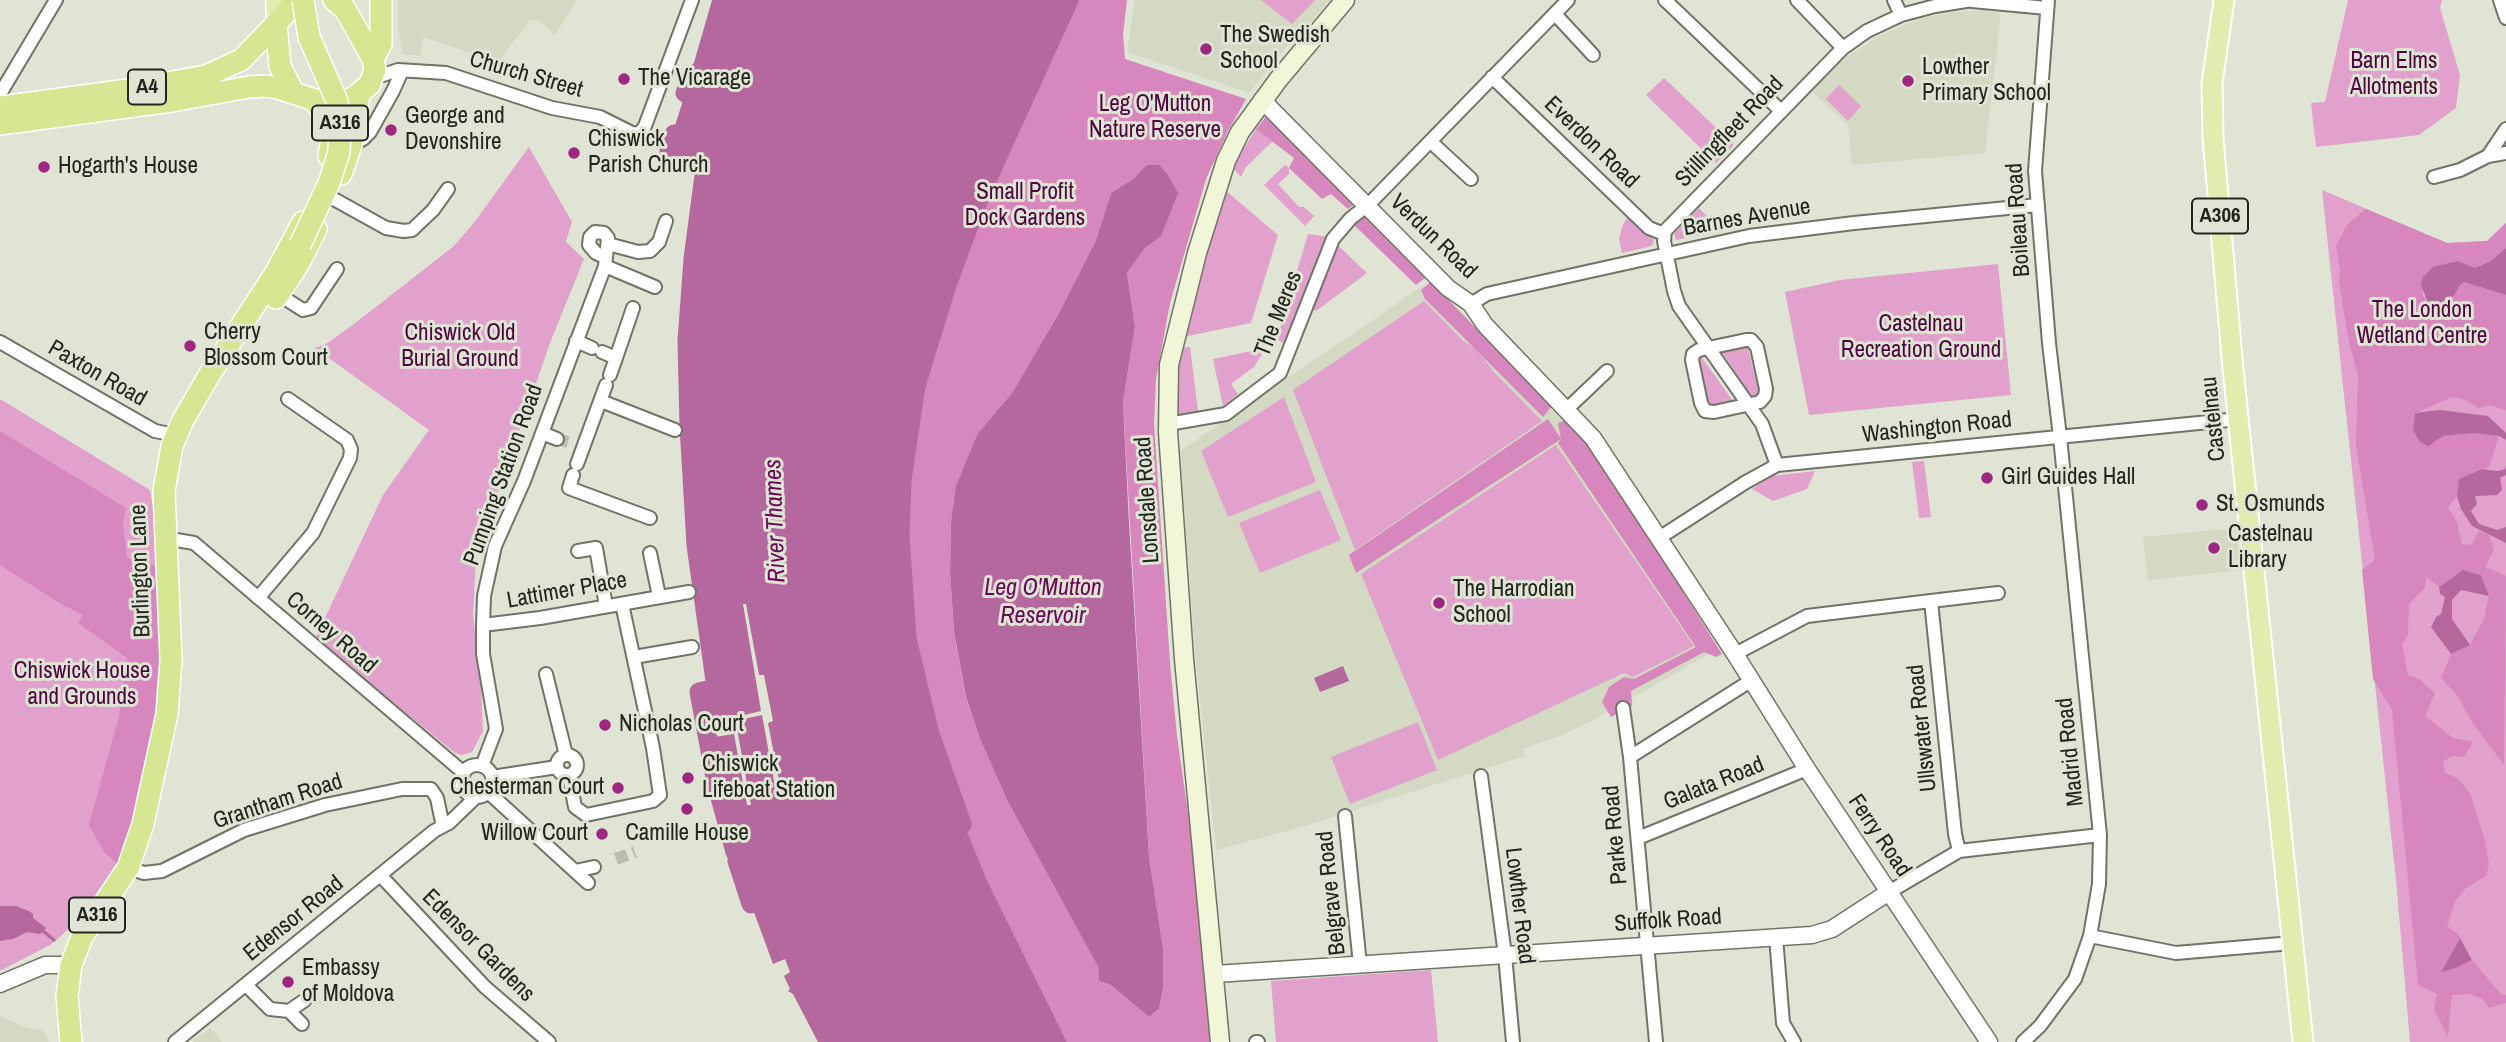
<!DOCTYPE html>
<html>
<head>
<meta charset="utf-8">
<style>
	body { margin:0 }
	canvas { display:block; background:#dfe4d4 }
</style>
</head>
<body>
<canvas width="2506" height="1042"></canvas>
<script>
const context = document.querySelector('canvas').getContext('2d');
context.lineJoin = 'round';
function fill(path, color) {
  context.fillStyle = color;
  context.fill(path, 'evenodd');
}
function poly(rows) {
  const path = new Path2D();
  for (const r of rows) {
    if (r.length === 3) {
      path.moveTo(r[0] + r[2], r[1]);
      path.arc(r[0], r[1], r[2], 0, 2 * Math.PI);
      continue;
    }
    path.moveTo(r[0], r[1]);
    for (let i = 2; i < r.length; i += 2) path.lineTo(r[i], r[i + 1]);
  }
  return path;
}
function trace(path, color, width, dash) {
  context.strokeStyle = color;
  context.lineWidth = width;
  context.lineCap = dash ? 'butt' : 'round';
  context.setLineDash(dash || []);
  context.stroke(path);
}
function write(font, color, halo, rows, align = 'center') {
  context.font = font + ' "Archivo Narrow",sans-serif';
  context.lineWidth = 6;
  context.setLineDash([]);
  context.textBaseline = 'middle';
  context.strokeStyle = halo;
  context.fillStyle = color;
  for (const [text, x, y, turn = 0] of rows) {
    context.save();
    context.translate(x, y);
    context.rotate((+turn || 0) * Math.PI / 180);
    context.textAlign = isNaN(turn) ? turn : align;
    if (halo) context.strokeText(text, 0, 0);
    context.fillText(text, 0, 0);
    context.restore();
  }
}
fill(poly([
	[398,0,577,0,555,35,539,20,530,20,498,62,423,37,420,56,403,54,398,30],
	[1135,0,1330,0,1299,36,1292,40,1249,93,1127,52],
	[1986,11,2001,13,1985,153,1852,165,1848,125,1812,91,1847,57,1883,34,1923,18,1954,12],
	[1427,283,1590,448,1717,649,1594,720,1562,735,1523,749,1525,756,1301,827,1216,850,1195,653,1180,451],
	[2236,528,2241,570,2148,580,2143,537],
	[0,1016,28,1028,42,1030,49,1042,0,1042],
	[210,1028,222,1042,192,1042]
]), '#d3d9c2');
fill(poly([
	[1261,0,1315,0,1292,24],
	[2348,0,2442,0,2440,8,2460,75,2456,108,2419,135,2316,147,2311,103,2325,102],
	[1664,78,1734,145,1716,163,1646,95],
	[1839,85,1861,106,1848,121,1826,99],
	[1256,129,1273,141,1246,167,1241,177,1232,167],
	[529,147,572,222,566,242,584,259,550,343,476,556,473,615,481,687,483,731,472,752,462,755,455,753,315,639,383,495,429,430,315,348,326,344,354,324,454,246,473,224],
	[1285,165,1289,168,1289,174,1278,184,1299,207,1304,207,1314,216,1305,226,1264,185],
	[1225,190,1278,235,1251,323,1183,337],
	[2322,190,2447,243,2487,241,2506,223,2506,1042,2410,1042,2396,880],
	[1699,208,1721,231,1676,240,1674,234],
	[1628,217,1654,240,1652,246,1622,253,1619,239,1623,224],
	[1308,234,1329,237,1367,273,1316,311,1302,306,1283,343,1277,339],
	[1998,264,2011,395,1809,415,1785,292,1840,280],
	[1424,301,1462,340,1478,351,1493,371,1542,421,1355,550,1293,390],
	[1747,344,1758,389,1758,395,1752,397,1719,348],
	[1190,347,1198,411,1176,414,1178,348],
	[1266,348,1254,367,1231,384,1238,394,1223,406,1213,359],
	[1700,355,1733,401,1713,406,1705,399,1697,356],
	[1284,397,1316,482,1228,517,1201,451],
	[0,399,150,490,155,518,159,567,118,864,85,912,60,937,50,945,0,971],
	[1556,445,1694,646,1633,677,1624,673,1438,760,1361,574],
	[1924,461,1931,517,1919,518,1912,462],
	[1815,471,1807,489,1773,501,1752,489,1772,476],
	[1320,490,1341,540,1260,573,1239,523],
	[1418,722,1437,770,1350,804,1331,757],
	[1431,970,1438,1042,1276,1042,1271,981]
]), '#e1a1cc');
fill(poly([
	[1069,0,1127,0,1123,34,1125,59,1246,99,1228,131,1206,179,1170,303,1156,379,1154,424,1170,663,1177,736,1194,855,1213,1042,1067,1042,986,878,962,824,930,734,907,639,900,534,902,480,916,386,947,285,982,191],
	[1147,166,1161,235,1145,248,1127,273,1135,327,1123,402,1149,857,1163,948,1163,988,1159,1009,1149,1017,1111,985,1099,981,1098,967,1007,800,980,739,966,698,954,633,950,572,951,522,978,433,1012,393,1059,313,1096,240,1111,193,1133,179],
	[1267,115,1357,202,1348,209,1331,194,1322,199,1289,168,1294,158,1256,129],
	[2366,209,2447,243,2487,241,2506,223,2506,248,2491,261,2475,268,2458,261,2422,293,2430,309,2448,296,2454,296,2459,286,2464,282,2506,295,2506,410,2490,405,2479,408,2463,399,2452,397,2415,413,2413,430,2443,436,2474,433,2499,436,2489,467,2459,479,2457,496,2448,507,2457,522,2462,545,2472,544,2479,531,2489,535,2494,550,2485,567,2506,576,2504,765,2472,722,2457,695,2441,678,2451,654,2470,645,2484,619,2489,596,2481,575,2463,570,2439,587,2426,577,2425,588,2409,604,2408,635,2402,644,2408,675,2419,679,2435,693,2425,716,2453,738,2473,742,2464,757,2453,756,2443,761,2445,773,2457,778,2465,786,2471,796,2485,841,2489,864,2486,876,2466,888,2455,901,2447,927,2457,933,2460,938,2441,971,2453,969,2472,960,2501,994,2506,995,2506,1003,2489,1008,2482,999,2470,994,2452,995,2448,1037,2434,1009,2437,994,2418,985,2392,710,2373,679,2362,570,2375,560,2356,446,2358,376,2349,342,2339,282,2340,270,2336,246,2347,225],
	[1364,212,1428,276,1416,285,1352,223],
	[1431,282,1552,406,1543,417,1425,299,1421,290],
	[1548,419,1561,439,1558,423,1566,420,1585,437,1722,654,1716,657,1704,652,1631,691,1632,706,1611,717,1602,702,1609,687,1624,677,1634,679,1696,647,1558,443,1561,439,1356,573,1349,555],
	[0,431,126,508,123,522,127,558,159,567,164,693,147,793,118,864,104,852,89,825,119,716,127,658,78,623,83,615,61,604,0,565]
]), '#d786be');
fill(poly([
	[722,0,1069,0,982,191,947,285,916,386,902,480,900,534,907,639,930,734,946,781,986,878,1067,1042,818,1042,793,994,788,991,790,989,784,976,790,972,785,959,773,964,751,904,737,861,748,858,746,850,735,852,716,783,699,692,716,688,696,545,689,426,687,341,693,259,706,160,669,150,674,134,682,135,694,97,685,93,693,76,702,69],
	[1147,165,1159,165,1168,175,1178,193,1161,236,1145,248,1127,273,1135,327,1123,402,1129,523,1149,857,1163,948,1163,988,1159,1009,1149,1017,1111,985,1099,981,1098,967,1007,800,980,739,966,697,954,632,950,572,951,523,956,486,978,433,1012,393,1059,313,1096,240,1111,193,1133,179],
	[2506,248,2506,295,2464,282,2459,286,2454,296,2448,296,2445,299,2440,310,2435,312,2430,309,2421,284,2423,277,2433,267,2458,261,2475,268,2491,261],
	[2440,410,2488,416,2506,433,2506,440,2499,436,2474,433,2443,436,2428,446,2420,442,2413,430,2415,413],
	[2506,465,2506,475,2500,478,2502,490,2497,495,2475,496,2477,504,2471,511,2479,524,2497,530,2506,527,2506,543,2472,526,2461,509,2457,496,2459,479,2482,469,2498,471,2505,469],
	[2463,570,2481,575,2489,596,2461,590,2452,600,2452,619,2470,645,2451,654,2431,627,2436,617,2441,614,2445,597,2440,594,2439,587],
	[1343,666,1349,681,1320,692,1314,678],
	[0,906,16,906,29,911,33,914,33,918,46,928,40,934,27,932,13,939,0,941],
	[2460,938,2472,960,2453,969,2441,972]
]), '#b5689d');
fill(poly([
	[743,604,746,604,759,675,764,675,773,721,768,723,781,791,776,792,762,715,707,727,706,724,761,711],
	[737,729,751,805,747,805,734,734,708,738,708,735]
]), '#dfe4d4');
trace(poly([
	[43,931,54,940]
]), '#b5689d', 3.5);
trace(poly([
	[722,0,702,69,693,76,685,93,694,97,682,135,674,134,669,150,706,160,693,259,687,341,689,426,696,545,716,688,699,692,716,783,735,852,746,849,748,858,737,861,751,904,771,897],
	[943,840,962,824,930,734,907,639,900,534,902,480,916,386,947,285,982,191,1069,0]
]), '#b5689d', 19);
trace(poly([
	[557,439,568,442],
	[616,859,635,852]
]), '#b9beb0', 12, [12, 6]);
const minor = poly([
	[1665,0,1780,110],
	[1797,0,1843,48],
	[1894,0,1901,15],
	[2500,0,2506,18],
	[1972,1,2047,8],
	[1555,14,1593,55],
	[1492,77,1649,228,1664,234],
	[374,78,398,70,446,73,552,108,600,117,632,133,639,134,645,126,692,0],
	[0,94,56,0],
	[1431,142,1471,179],
	[351,145,363,139,370,132,393,91,402,71],
	[2488,156,2506,153],
	[2434,177,2460,170,2488,156,2506,129],
	[332,198,386,228,404,231,412,230,433,210,448,189],
	[608,244,638,252,650,251,659,242,666,221],
	[605,266,655,287],
	[278,294,303,310,311,308,337,269],
	[1471,304,1487,294,1749,236,1854,223,2038,205],
	[1746,340,1751,340,1757,347,1766,389,1765,396,1760,402,1714,412,1705,411,1701,403,1692,360,1693,354,1699,350,1746,340],
	[576,341,592,348],
	[0,342,155,431,175,435],
	[602,352,616,358,633,308],
	[610,375,616,358],
	[601,401,675,430],
	[1566,410,1607,371],
	[1168,424,1226,414,1280,373,1333,239,1351,218,1368,205,1568,0],
	[542,433,557,439],
	[577,464,606,385],
	[1777,465,1762,424,1679,306,1674,291,1664,241,1665,231,1843,48,1867,31,1901,15,1935,6,1972,0],
	[573,475,569,488,650,518],
	[165,538,194,543,464,773],
	[1659,538,1746,482,1777,465,2239,419],
	[578,551,596,548,606,606],
	[650,553,659,596],
	[258,598,313,533,350,458,351,449,347,440,288,399],
	[1931,601,1998,593],
	[483,625,540,618,689,592],
	[1735,654,1807,616,1931,601,1955,834,1959,851],
	[634,657,692,647],
	[546,674,566,755],
	[1623,708,1630,757,1656,1042],
	[567,765,10],
	[1630,757,1752,680],
	[477,781,16],
	[482,766,496,729,483,654,483,625,484,596,495,546,524,481,605,266,608,238,604,233,595,232,590,237,589,245,596,253,606,258],
	[569,775,575,807,586,815,653,801,660,795,653,748,622,604],
	[1481,776,1505,955,1513,1042],
	[492,777,557,767],
	[488,792,588,883],
	[1345,816,1360,965],
	[1638,838,1807,769],
	[128,868,144,873,162,871,244,830,325,805,402,789,431,789,437,798,442,822],
	[575,871,594,867],
	[381,876,485,987,549,1042],
	[1889,892,1959,851,2100,835],
	[2090,936,2176,953,2292,943],
	[1776,937,1783,1023,1794,1042],
	[246,985,270,1009,289,1011,302,1024],
	[289,1011,305,1000],
	[175,1042,434,831,449,823,476,797],
	[1256,1042,1258,1042],
	[2023,1042,2040,1026,2075,979,2090,936,2099,884,2100,835,2060,437,2049,343,2035,171,2048,0]
]);
const tertiary = poly([
	[1262,100,1448,288,1471,304,1485,325,1593,438,1735,654,1807,769,1989,1042],
	[1215,974,1812,935,1832,929,1889,892],
	[0,984,45,965,71,965]
]);
const secondary = poly([
	[1220,1042,1184,659,1168,432,1169,365,1197,253,1226,161,1240,132,1278,80,1345,0]
]);
const primary = poly([
	[276,0,277,21],
	[2224,0,2212,83,2213,138,2233,369,2303,1042]
]);
const trunk = poly([
	[373,59,381,44,381,0],
	[293,92,280,66,276,24,292,6,302,0],
	[314,100,328,120,332,139,329,156],
	[0,107,128,90,206,76,241,60,276,24],
	[0,124,172,101,249,87,265,86,278,88,324,103,352,99,370,84,375,69,373,59,345,9,334,0],
	[341,174,351,145,359,95],
	[276,298,299,263,316,229],
	[71,1042,67,996,71,965,82,937,128,868,143,824,167,714,171,660,164,491,172,446,182,422,211,372,275,274,303,222]
]);
trace(minor, '#707466', 16);
trace(tertiary, '#707466', 19);
trace(secondary, '#707466', 21);
trace(primary, '#fff', 23);
trace(trunk, '#fff', 24);
trace(minor, '#fff', 12);
trace(tertiary, '#fff', 16);
trace(secondary, '#f0f6d7', 18);
trace(primary, '#e0edaf', 19);
trace(trunk, '#d6e794', 21);
const trunkBridge = poly([
	[300,245,329,183,339,152,340,129,337,101,309,37,303,0]
]);
trace(trunkBridge, '#fff', 24, []);
trace(trunkBridge, '#d6e794', 21);
for (const [x, y, r, color] of [
	[1206,49,7,"#9d2781"],
	[624,79,7,"#9d2781"],
	[1908,81,7,"#9d2781"],
	[391,130,7,"#9d2781"],
	[574,153,7,"#9d2781"],
	[44,167,7,"#9d2781"],
	[190,346,7,"#9d2781"],
	[1987,478,7,"#9d2781"],
	[2202,505,7,"#9d2781"],
	[2214,548,7,"#9d2781"],
	[1439,603,7,"#9d2781"],
	[605,725,7,"#9d2781"],
	[688,778,7,"#9d2781"],
	[618,788,7,"#9d2781"],
	[687,809,7,"#9d2781"],
	[602,834,7,"#9d2781"],
	[288,982,7,"#9d2781"]
]) {
  const dot = new Path2D();
  dot.arc(x, y, r, 0, 2 * Math.PI);
  context.fillStyle = color;
  context.fill(dot);
  trace(dot, '#dfe4d4', 2.5);
}
for (const [x, y, w] of [
	[147,87,38],
	[340,123,56],
	[2220,216,56],
	[97,915,56]
]) {
  const box = new Path2D();
  box.roundRect(x - w / 2, y - 17.5, w, 35, 5);
  context.fillStyle = '#dfe4d4';
  context.fill(box);
  trace(box, '#22241e', 2);
}
write('bold 21px', '#22241e', null, [
	["A4",147,87],
	["A316",340,123],
	["A306",2220,216],
	["A316",97,915]
]);
write('23px', '#22241e', '#dfe4d4', [
	["The Swedish",1220,36],
	["School",1220,62],
	["Lowther",1922,68],
	["Primary School",1922,94],
	["The Vicarage",638,79],
	["George and",405,117],
	["Devonshire",405,143],
	["Chiswick",588,140],
	["Parish Church",588,166],
	["Hogarth's House",58,167],
	["Cherry",204,333],
	["Blossom Court",204,359],
	["Girl Guides Hall",2001,478],
	["St. Osmunds",2216,505],
	["Castelnau",2228,535],
	["Library",2228,561],
	["The Harrodian",1453,590],
	["School",1453,616],
	["Nicholas Court",619,725],
	["Chiswick",702,765],
	["Lifeboat Station",702,791],
	["Chesterman Court",604,788,"right"],
	["Willow Court",588,834,"right"],
	["Camille House",687,834,"center"],
	["Embassy",302,969],
	["of Moldova",302,995]
], 'left');
write('23px', '#4e053f', '#dfe4d4', [
	["Barn Elms",2394,62],
	["Allotments",2394,88],
	["Leg O'Mutton",1155,105],
	["Nature Reserve",1155,131],
	["Small Profit",1025,193],
	["Dock Gardens",1025,219],
	["The London",2422,311],
	["Wetland Centre",2422,337],
	["Castelnau",1921,325],
	["Recreation Ground",1921,351],
	["Chiswick Old",460,334],
	["Burial Ground",460,360],
	["Chiswick House",82,672],
	["and Grounds",82,698]
]);
write('23px', '#22241e', '#dfe4d4', [
	["Church Street",526,75,16],
	["Stillingfleet Road",1730,132,-46],
	["Everdon Road",1591,143,44],
	["Barnes Avenue",1747,218,-10],
	["Boileau Road",2019,220,-94],
	["Verdun Road",1433,237,44],
	["The Meres",1279,314,-68],
	["Paxton Road",97,374,30],
	["Castelnau",2214,419,-96],
	["Washington Road",1937,428,-6],
	["Pumping Station Road",504,475,-70],
	["Lonsdale Road",1148,500,-94],
	["Burlington Lane",141,571,-92],
	["Lattimer Place",567,591,-10],
	["Corney Road",331,633,41],
	["Ullswater Road",1923,728,-96],
	["Madrid Road",2071,752,-96],
	["Galata Road",1714,784,-22],
	["Grantham Road",278,802,-18],
	["Parke Road",1616,835,-95],
	["Ferry Road",1879,836,56],
	["Belgrave Road",1332,893,-96],
	["Lowther Road",1519,906,83],
	["Edensor Road",294,919,-39],
	["Suffolk Road",1668,921,-4],
	["Edensor Gardens",478,946,45]
]);
write('italic 24px', '#6a0756', '#dfe4d4', [
	["River Thames",776,521,-92],
	["Leg O'Mutton",1043,589],
	["Reservoir",1043,617]
]);
</script>
</body>
</html>
